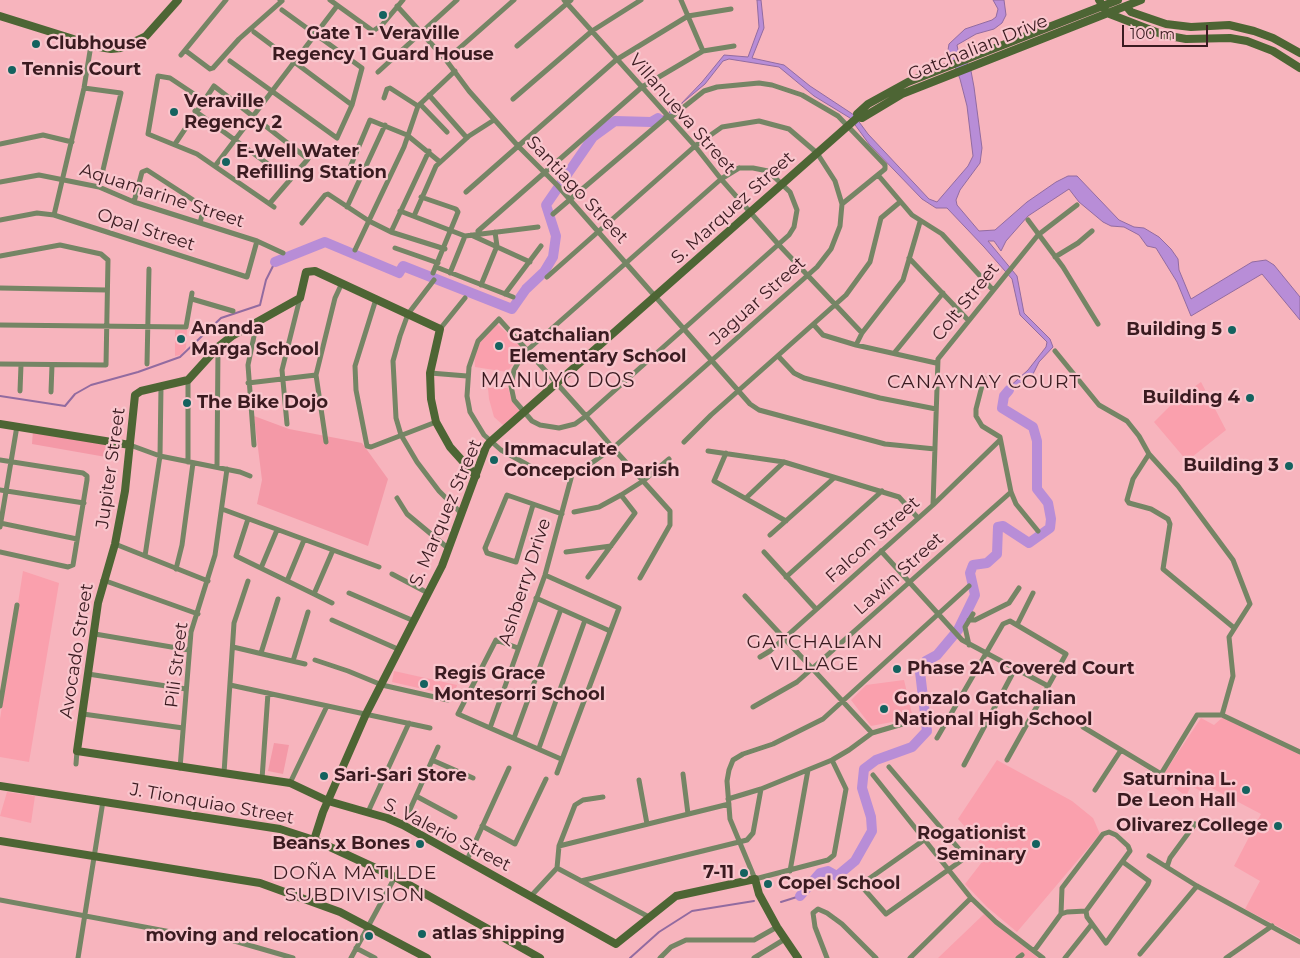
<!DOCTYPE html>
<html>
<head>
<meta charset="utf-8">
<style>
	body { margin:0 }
	#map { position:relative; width:1300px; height:958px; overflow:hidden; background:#f7b4bd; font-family:Montserrat,sans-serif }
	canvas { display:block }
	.scale { position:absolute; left:1122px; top:25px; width:86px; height:22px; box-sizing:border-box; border:2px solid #3a1b20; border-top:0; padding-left:6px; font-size:15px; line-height:18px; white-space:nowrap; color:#3a1b20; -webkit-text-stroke:4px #f9c6cd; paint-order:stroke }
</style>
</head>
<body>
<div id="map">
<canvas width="1300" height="958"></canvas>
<div class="scale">100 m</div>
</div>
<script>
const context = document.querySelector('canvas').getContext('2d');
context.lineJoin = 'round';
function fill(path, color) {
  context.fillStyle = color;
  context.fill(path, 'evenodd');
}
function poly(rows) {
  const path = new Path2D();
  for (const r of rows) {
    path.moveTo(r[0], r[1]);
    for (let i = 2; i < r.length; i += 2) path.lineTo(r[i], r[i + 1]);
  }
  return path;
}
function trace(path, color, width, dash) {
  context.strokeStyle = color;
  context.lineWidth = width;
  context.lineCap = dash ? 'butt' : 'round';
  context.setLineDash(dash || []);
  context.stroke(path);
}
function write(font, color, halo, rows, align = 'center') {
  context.font = font + ' Montserrat,sans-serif';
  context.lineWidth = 4.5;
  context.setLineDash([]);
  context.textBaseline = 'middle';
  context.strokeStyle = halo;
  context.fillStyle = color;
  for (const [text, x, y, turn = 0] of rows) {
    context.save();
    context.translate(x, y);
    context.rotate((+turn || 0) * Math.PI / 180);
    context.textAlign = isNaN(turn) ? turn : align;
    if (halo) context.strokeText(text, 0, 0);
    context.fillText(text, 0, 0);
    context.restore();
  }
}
fill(poly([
	[496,323,524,349,507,372,475,367,474,353,478,343],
	[175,330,187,330,186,348,181,355,175,356],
	[1201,382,1226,430,1187,461,1154,422,1177,399],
	[488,388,508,388,512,401,520,412,503,425,494,417,489,399],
	[23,571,59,583,29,762,0,757,0,719],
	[394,671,457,685,454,696,392,682],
	[904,680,913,718,871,726,851,700,866,685],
	[1223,717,1300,755,1300,938,1245,909,1260,881,1234,866,1261,814,1204,784,1201,791,1191,786,1186,796,1161,778,1201,718,1214,725],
	[997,760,1072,801,1093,818,1100,834,1017,932,987,907,965,884,989,853,958,819],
	[7,792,35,796,31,823,0,816],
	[984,914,1038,958,938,958]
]), '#faa0ad');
fill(poly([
	[254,416,289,429,362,443,388,479,368,546,257,504,262,480],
	[33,430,107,443,106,457,32,444],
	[274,743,289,745,283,774,268,771]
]), '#f499a7');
const water = poly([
	[757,0,761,0,764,28,752,58,784,65,810,86,854,115,868,134,929,199,937,202,968,166,973,156,967,106,960,79,948,50,949,44,965,29,992,20,996,17,998,9,993,0,1004,0,1006,15,1002,23,994,29,976,34,957,45,958,50,963,55,971,71,974,87,982,148,980,163,960,190,956,200,957,205,979,231,995,230,1027,202,1056,182,1068,176,1077,176,1119,220,1134,227,1144,228,1159,237,1171,249,1178,259,1179,270,1191,299,1252,262,1266,260,1274,265,1300,297,1300,320,1262,274,1191,316,1177,282,1156,248,1147,246,1139,235,1124,227,1111,226,1103,222,1079,202,1069,189,1028,216,1006,241,1001,251,994,241,988,241,1017,276,1024,313,1050,339,1053,347,1039,362,1033,374,1014,387,1004,401,1002,400,1008,388,1028,370,1046,347,1047,342,1020,315,1012,279,984,247,947,208,936,208,922,199,869,144,850,118,814,96,779,67,729,59,723,61,705,84,682,103,680,108,671,115,669,112,678,107,702,82,724,55,748,57,759,27,757,0]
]);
fill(water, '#b88dd7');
trace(water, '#926ba0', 1);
trace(poly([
	[658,118,665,116],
	[0,396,65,406,75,394,91,385,138,372,180,357,221,318,260,305,266,280,275,262],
	[781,902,800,896],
	[630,958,659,932,692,911,754,901]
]), '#926ba0', 2);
trace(poly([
	[275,262,325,242,399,273,403,266,512,309,526,289,544,272,553,257,556,236,546,205,593,137,615,121,651,122,658,118],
	[800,896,820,873,828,871,837,876,855,861,872,831,871,817,862,788,864,769,876,760,912,747,927,731,920,672,926,661,937,655,958,630,975,595,970,573,973,565,987,563,997,554,998,527,1003,526,1029,543,1050,528,1051,519,1048,503,1037,489,1037,441,1033,427,1002,408,1004,396,1009,390]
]), '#b88dd7', 10);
trace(poly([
	[330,0,373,31,382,25,403,0],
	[564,0,695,146,721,179,779,245,862,333],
	[681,0,703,51],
	[397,6,446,60,469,91,518,146,557,185,750,404,759,410,885,444,935,449],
	[254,32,352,105],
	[517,46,571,0],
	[186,51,210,69,213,68,239,39,282,1,280,0],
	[181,55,226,0],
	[446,60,514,0],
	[230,61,337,138,352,105,362,68,282,10],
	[378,72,457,0],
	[84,88,121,93,99,187],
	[429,95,467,138],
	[384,98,387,89,390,88,418,106],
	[513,99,592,31,641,0],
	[203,100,170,78,158,76,148,134,197,154,274,207],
	[420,104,447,132],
	[195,111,290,180],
	[670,118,704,91,717,87,759,83,772,85,802,95,838,116,885,165,885,169,842,204],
	[0,144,43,135,72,142],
	[175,144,214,86,308,159,270,203],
	[351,165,370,120,407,135,440,162],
	[215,166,337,6],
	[739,168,753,168,768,171,790,192,797,210,794,227,789,235,586,416,575,424,559,428,540,425,532,421,514,400,511,386,514,370,523,354,721,179,739,168],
	[878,175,912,215,942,234,993,290],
	[0,182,39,175,99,187,134,202,257,241,283,253],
	[466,192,616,60,688,16,731,9],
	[421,197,456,209,458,212,433,273],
	[134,202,142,172,147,170,201,205,203,211,200,223],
	[347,207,385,125],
	[400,211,465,236],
	[553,214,668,116],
	[54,215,84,88,91,45],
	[414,216,436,166,469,136,494,120],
	[0,220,37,213,54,215,247,277,257,241],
	[1028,220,1063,267,1098,324],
	[302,223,325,195,328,194,369,221,391,232,445,249],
	[478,231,642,87,703,51,734,46],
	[391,232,429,151],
	[471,235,530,262],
	[465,236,538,227],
	[395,248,438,263],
	[355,250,404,147,418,106,455,71],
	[0,256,60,245,101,254,108,260,106,365,0,364],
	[1055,257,1078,243,1092,231],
	[909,258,968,320],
	[436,267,513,297],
	[450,273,465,236],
	[547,277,695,146,722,127,759,121,789,129,817,153,835,181,842,204,840,226,831,249,817,267,613,448,583,469,561,474,537,470,501,450,484,435,470,412,467,396,469,367,478,341,499,319,586,416,613,448,643,481,670,511,670,525,640,578],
	[434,280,408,314,400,336,393,361,396,418,401,435,417,462,439,491,462,514],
	[481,285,497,246,495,232],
	[0,288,107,290],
	[505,294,541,246],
	[192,299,233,311],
	[376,299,355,366,356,390,367,446,371,447,436,422],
	[0,325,186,327,192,293],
	[814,325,823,335,856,345,936,363],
	[440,329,465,298],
	[856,345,862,333,903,280,920,222],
	[1055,351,1099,405,1127,421,1139,436,1149,454,1178,486,1233,560,1250,604,1229,637,1233,676,1222,715,1300,752],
	[895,352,943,293],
	[779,357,794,373,804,378,880,398,936,409],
	[147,364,149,269],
	[430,373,467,376],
	[984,378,976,409,976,416,982,426,1000,437,1011,492,1016,504,1038,531],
	[248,383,316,375],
	[20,391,21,365],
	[51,392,52,365],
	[287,424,282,370,300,298],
	[326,442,316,375,335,298,342,283],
	[684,442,711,415,846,295,870,262,881,218,900,202],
	[130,445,160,456,240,472,250,476],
	[254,445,248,365,257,322],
	[708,451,784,462,899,497,918,518],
	[726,453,714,481,786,521],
	[1149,454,1133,479,1127,500,1129,503,1151,509,1168,519,1170,524,1163,569,1233,627],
	[0,460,83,473,87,476,87,480,73,565,68,567,0,552],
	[188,462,188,380],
	[217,467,218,347],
	[0,490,84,503],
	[397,498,407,514,449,549],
	[746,498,784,462],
	[533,505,516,562,487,553,485,548,507,495,562,514],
	[933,505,938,359,1038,235,1077,205],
	[222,509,379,567],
	[574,512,599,507,621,495,643,481,669,459],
	[248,519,236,556,314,594],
	[0,523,77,539],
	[0,527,17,426],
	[770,535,834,478],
	[115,544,208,581],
	[881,551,962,640,1048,686],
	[566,552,611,546],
	[764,552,816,609],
	[145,556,160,456,161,387],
	[261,568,277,530],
	[176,569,182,545,193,463],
	[392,574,428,593],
	[545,575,619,608,557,773],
	[588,577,635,513,621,495],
	[786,577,882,491],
	[103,580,198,614],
	[287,581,304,540],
	[349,593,414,621],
	[745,596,872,733],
	[536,598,610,631],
	[332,603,314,594,333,550],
	[332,620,400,650],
	[969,620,975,620,1009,603,1019,588],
	[1017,625,1033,593],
	[95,634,189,650],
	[969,645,965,627,973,614],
	[233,647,305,664],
	[518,648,496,640,458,714,561,759],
	[261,653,278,599],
	[760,657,770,651,933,505,1000,440],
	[315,660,348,671,382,685,448,700],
	[293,661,308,612],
	[88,674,186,689],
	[230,685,430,728],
	[0,706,17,605],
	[753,707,797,682,1011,492],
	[83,714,183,728],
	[1083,727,1161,774,1197,715,1222,715],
	[490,728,545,575,573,471],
	[514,738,561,609],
	[937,738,1003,624,1010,621,1066,654,1007,760],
	[539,748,585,620],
	[432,760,473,778],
	[832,760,846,789,834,855,828,860,755,879,730,819,727,781,729,770,733,760,743,754,773,744,823,719,969,586],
	[76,764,77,751],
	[964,765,1015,669],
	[889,767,965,856,965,858,886,914,864,889,863,883,924,840],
	[180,768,191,632,215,555,227,469],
	[224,773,234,623,248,581],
	[683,774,688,814],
	[873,775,971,898,996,922,1043,958],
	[262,779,268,693],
	[639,780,647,824],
	[290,783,327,706],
	[1095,790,1121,750],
	[416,796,455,817],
	[728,799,761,789,832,760,849,750,872,733,906,723],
	[368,812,409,723],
	[403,825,438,747],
	[482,826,515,844,546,779],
	[559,846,729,804],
	[1149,856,1197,886,1300,942],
	[467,860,509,768],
	[1167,867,1170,858,1195,824],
	[557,868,649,917],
	[557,868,559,846,575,805,583,800,603,797],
	[790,871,808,770],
	[581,881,747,840,753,833,761,789],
	[531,896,557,868],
	[0,900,171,932],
	[1061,914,1062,888,1103,834,1109,832,1116,835,1128,846,1130,851,1086,911,1087,917,1106,943,1148,884,1149,881,1123,862],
	[231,940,293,958],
	[356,948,375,958],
	[1034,951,1061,914,1067,912,1086,911],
	[1140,954,1197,886],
	[78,958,103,801],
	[351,958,395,877],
	[660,958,671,947,686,940,754,940,777,927],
	[754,958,785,939],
	[827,958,815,927,813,913,818,909,827,913,842,924,876,958],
	[910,958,971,898],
	[1018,958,1022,955],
	[1065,958,1092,924],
	[1226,958,1272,926]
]), '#758565', 5);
trace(poly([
	[1099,0,1107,13,1164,35,1186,39,1230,38,1247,41,1273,51,1300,68],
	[1126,6,1131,12,1166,24,1191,27,1229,25,1254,31,1273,38,1300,53],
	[0,16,99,47,111,49,121,48,146,36,178,0],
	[858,117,857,114,868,104,908,82,1118,0],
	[0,424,130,445],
	[476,476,450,447,436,422,431,399,430,373,440,329,315,271,306,272,300,298,232,336,218,347,188,380,141,391,135,395,125,491,115,544,98,603,77,751,290,783,328,801,387,818,403,825,616,944,676,896,755,879],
	[0,786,280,829,317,841,395,877,540,958],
	[314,840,323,812,366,714,442,566,486,447,490,442,858,117,862,118,902,94,1141,0],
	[0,841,260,883,340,912,427,958],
	[755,879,759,894,777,927,798,958]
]), '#4d6534', 8);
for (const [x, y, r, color] of [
	[383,15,5,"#14625f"],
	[36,44,5,"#14625f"],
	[12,70,5,"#14625f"],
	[174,112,5,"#14625f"],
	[226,162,5,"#14625f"],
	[1232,330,5,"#14625f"],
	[181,339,5,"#14625f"],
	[499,346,5,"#14625f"],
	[1250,398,5,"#14625f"],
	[187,403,5,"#14625f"],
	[494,460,5,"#14625f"],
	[1289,466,5,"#14625f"],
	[897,669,5,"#14625f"],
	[424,684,5,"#14625f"],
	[884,709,5,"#14625f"],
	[324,776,5,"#14625f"],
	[1246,790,5,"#14625f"],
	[1278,826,5,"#14625f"],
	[420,844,5,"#14625f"],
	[1036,844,5,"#14625f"],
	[744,873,5,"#14625f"],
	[768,884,5,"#14625f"],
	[422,934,5,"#14625f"],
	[369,936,5,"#14625f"]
]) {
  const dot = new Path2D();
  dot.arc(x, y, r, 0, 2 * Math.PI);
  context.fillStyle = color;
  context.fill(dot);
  trace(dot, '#f9c6cd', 2);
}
write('bold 18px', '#3a1b20', '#f9c6cd', [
	["Gate 1 - Veraville",383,34,"center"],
	["Regency 1 Guard House",383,55,"center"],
	["Clubhouse",46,44],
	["Tennis Court",22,70],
	["Veraville",184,102],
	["Regency 2",184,123],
	["E-Well Water",236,152],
	["Refilling Station",236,173],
	["Ananda",191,329],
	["Marga School",191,350],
	["Building 5",1222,330,"right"],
	["Gatchalian",509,336],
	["Elementary School",509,357],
	["Building 4",1240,398,"right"],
	["The Bike Dojo",197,403],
	["Immaculate",504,450],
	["Concepcion Parish",504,471],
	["Building 3",1279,466,"right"],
	["Phase 2A Covered Court",907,669],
	["Regis Grace",434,674],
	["Montesorri School",434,695],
	["Gonzalo Gatchalian",894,699],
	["National High School",894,720],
	["Sari-Sari Store",334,776],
	["Saturnina L.",1236,780,"right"],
	["De Leon Hall",1236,801,"right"],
	["Olivarez College",1268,826,"right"],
	["Rogationist",1026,834,"right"],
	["Seminary",1026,855,"right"],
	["Beans x Bones",410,844,"right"],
	["7-11",734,873,"right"],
	["Copel School",778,884],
	["atlas shipping",432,934],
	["moving and relocation",359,936,"right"]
], 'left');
write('18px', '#3a1b20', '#f9c6cd', [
	["Gatchalian Drive",978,48,-22],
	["Villanueva Street",682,114,49],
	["Santiago Street",577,190,47],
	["Aquamarine Street",162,196,18],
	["S. Marquez Street",733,208,-42],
	["Opal Street",146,230,18],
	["Jaguar Street",758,301,-42],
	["Colt Street",966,302,-51],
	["Jupiter Street",111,468,-82],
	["S. Marquez Street",446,513,-67],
	["Falcon Street",873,540,-42],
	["Lawin Street",899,574,-42],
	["Ashberry Drive",525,582,-72],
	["Avocado Street",77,651,-81],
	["Pili Street",177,665,-83],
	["J. Tionquiao Street",212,804,10],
	["S. Valerio Street",447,835,27]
]);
context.letterSpacing = '1px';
write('19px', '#3a1b20', '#f9c6cd', [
	["CANAYNAY COURT",984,382],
	["GATCHALIAN",815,642],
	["VILLAGE",815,664],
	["DOÑA MATILDE",355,873],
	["SUBDIVISION",355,895]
]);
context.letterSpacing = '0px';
context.letterSpacing = '1px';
write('20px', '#3a1b20', '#f9c6cd', [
	["MANUYO DOS",558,381]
]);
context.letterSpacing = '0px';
</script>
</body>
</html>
